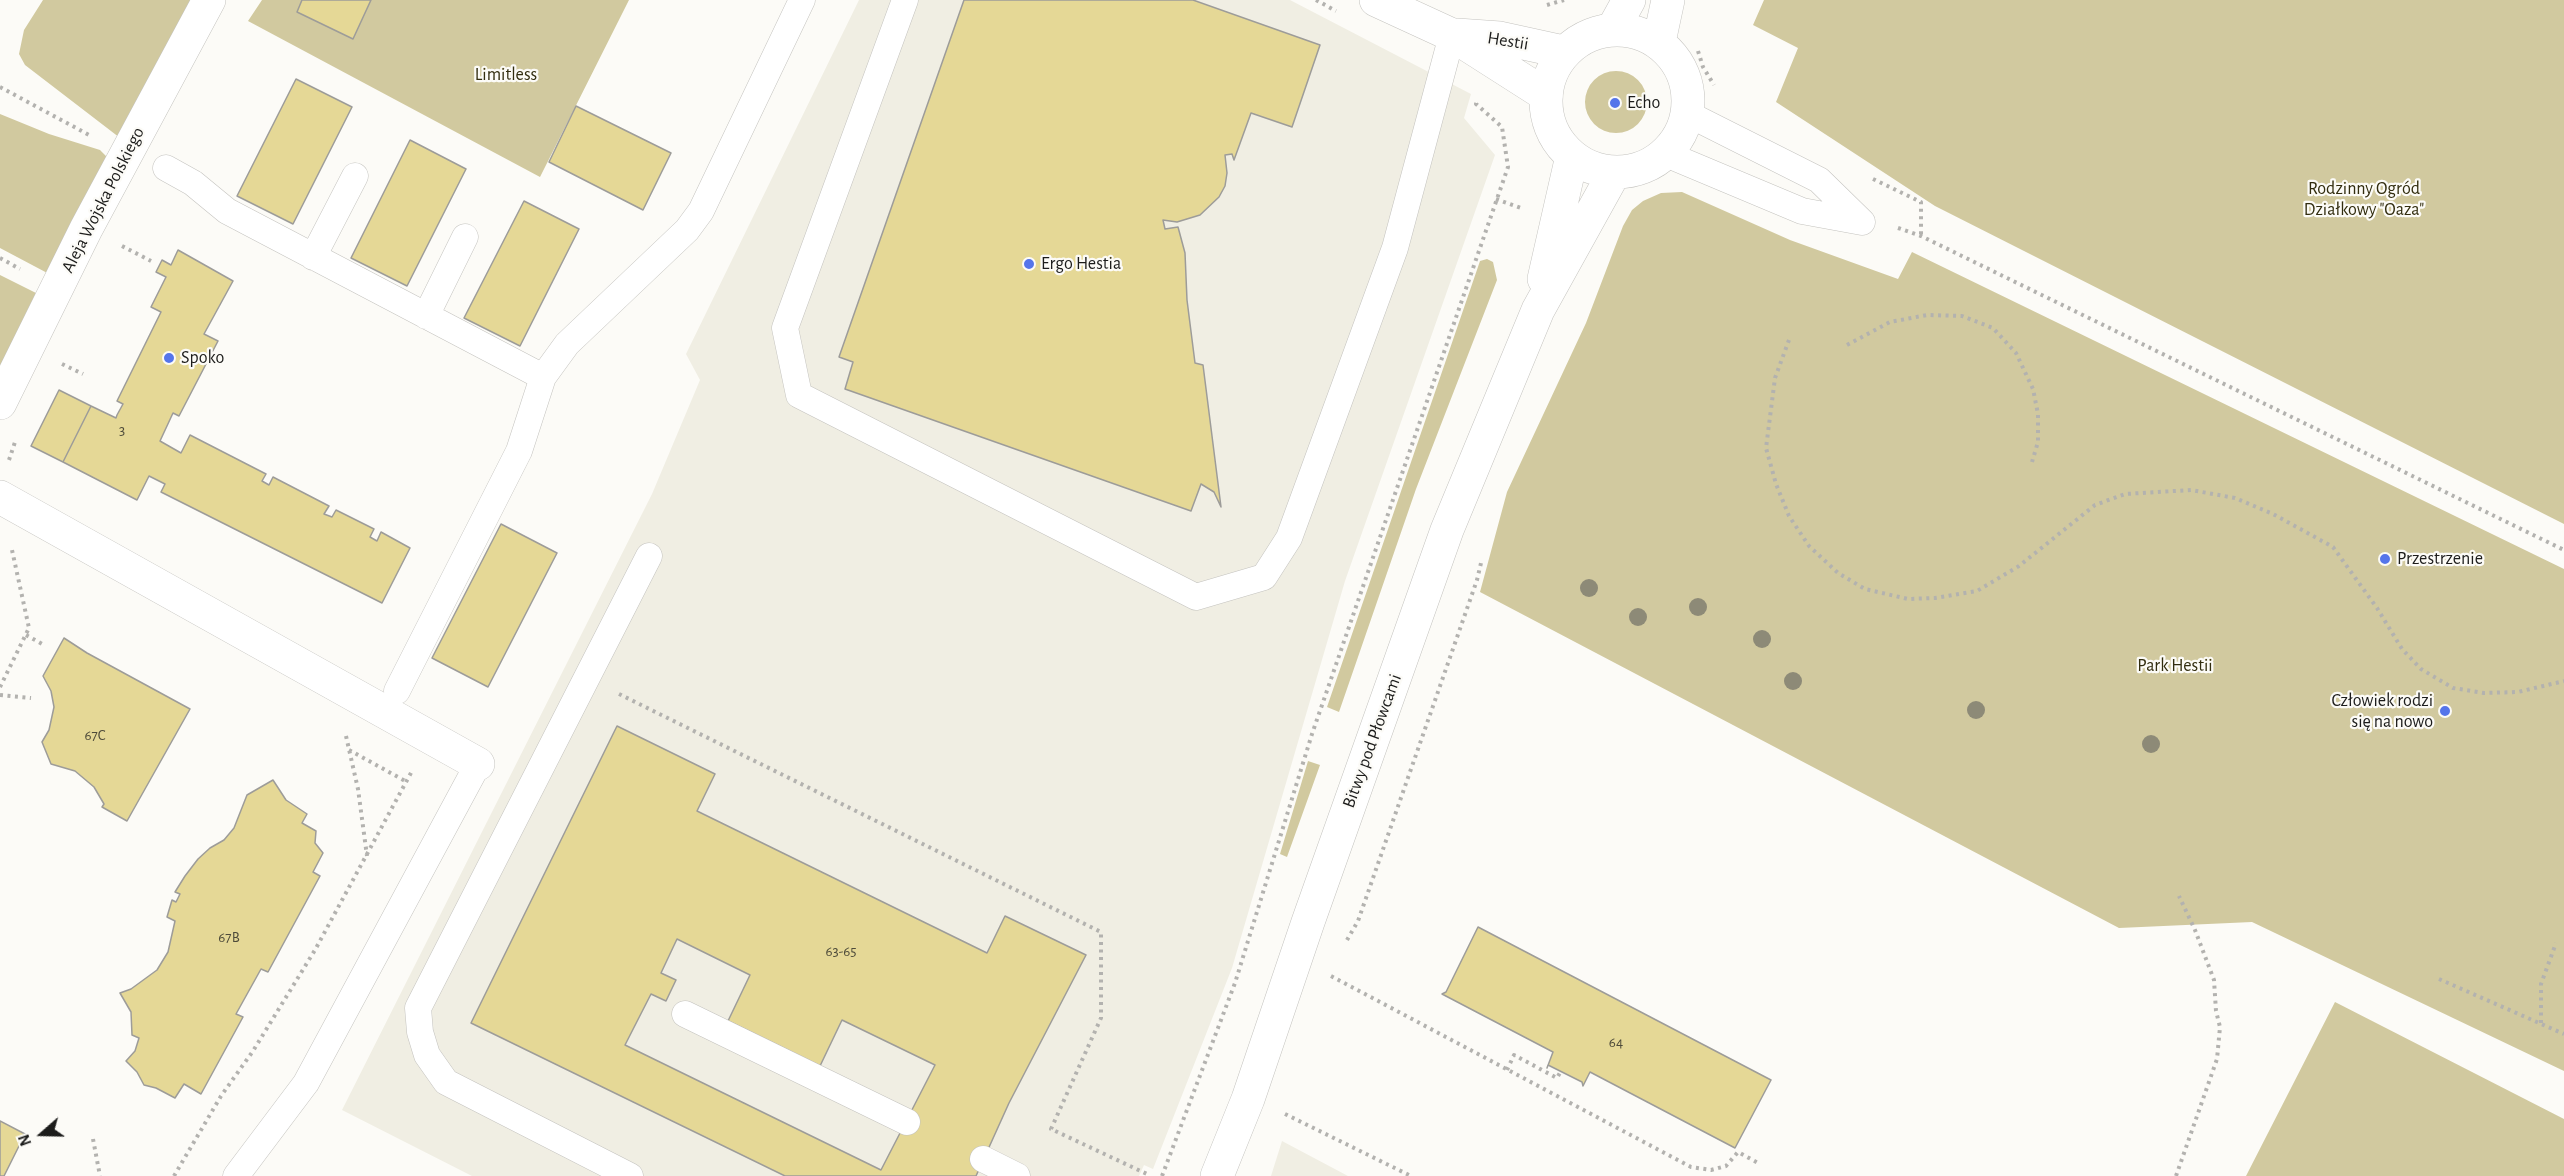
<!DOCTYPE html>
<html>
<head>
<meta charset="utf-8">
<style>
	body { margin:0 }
	#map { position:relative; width:2564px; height:1176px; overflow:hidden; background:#fcfbf7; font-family:"Alegreya Sans",sans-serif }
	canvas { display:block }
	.north { position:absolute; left:12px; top:1104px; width:60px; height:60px; -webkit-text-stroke:4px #fcfbf7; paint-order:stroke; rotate:250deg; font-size:16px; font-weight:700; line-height:24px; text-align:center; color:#1c1c1b }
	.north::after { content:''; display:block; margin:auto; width:21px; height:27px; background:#1c1c1b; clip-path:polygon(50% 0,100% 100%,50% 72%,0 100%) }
</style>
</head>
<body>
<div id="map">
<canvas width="2564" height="1176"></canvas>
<div class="north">N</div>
</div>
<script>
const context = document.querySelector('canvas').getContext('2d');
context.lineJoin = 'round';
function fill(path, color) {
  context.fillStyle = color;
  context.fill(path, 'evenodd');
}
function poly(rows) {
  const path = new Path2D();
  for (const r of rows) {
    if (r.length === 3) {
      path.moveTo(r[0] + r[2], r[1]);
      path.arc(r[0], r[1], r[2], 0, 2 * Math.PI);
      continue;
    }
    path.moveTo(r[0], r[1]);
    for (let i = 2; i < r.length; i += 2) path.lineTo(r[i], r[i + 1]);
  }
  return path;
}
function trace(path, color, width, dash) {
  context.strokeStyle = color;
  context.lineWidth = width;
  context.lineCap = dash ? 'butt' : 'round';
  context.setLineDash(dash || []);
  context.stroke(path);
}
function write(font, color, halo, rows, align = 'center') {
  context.font = font + ' "Alegreya Sans",sans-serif';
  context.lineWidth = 4.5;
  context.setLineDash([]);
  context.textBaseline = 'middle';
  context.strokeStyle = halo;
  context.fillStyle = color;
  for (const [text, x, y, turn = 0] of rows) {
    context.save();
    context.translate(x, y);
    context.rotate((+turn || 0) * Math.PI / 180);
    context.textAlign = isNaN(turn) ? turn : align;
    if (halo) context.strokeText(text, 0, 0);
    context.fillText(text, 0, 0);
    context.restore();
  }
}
fill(poly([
	[859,0,1290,0,1471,94,1464,118,1495,155,1345,581,1232,968,1153,1169,1144,1165,1139,1176,472,1176,342,1110,652,494,700,380,686,354],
	[1282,1141,1348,1176,1271,1176]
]), '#f0eee3');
fill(poly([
	[43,0,193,0,124,141,25,65,19,54,24,30],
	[262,0,629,0,540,177,248,21],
	[1764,0,2564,0,2564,524,1935,206,1776,102,1798,48,1753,25],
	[1616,102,31],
	[0,114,49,134,100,150,107,157,51,275,0,248],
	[1682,192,1790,240,1898,279,1912,252,2564,569,2564,1071,2252,922,2119,928,1480,592,1507,492,1586,323,1623,226,1632,210,1643,201,1661,193],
	[1487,259,1493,262,1497,280,1416,489,1339,712,1327,707,1480,261],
	[0,275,42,296,0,377],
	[1308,761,1320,765,1287,857,1280,854],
	[2335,1002,2564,1119,2564,1176,2246,1176]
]), '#d1c99f');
const building = poly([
	[302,0,371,0,353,39,297,12,302,0],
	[964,0,1193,0,1320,45,1292,127,1251,113,1234,160,1232,154,1225,155,1227,173,1225,186,1219,197,1200,215,1177,222,1163,220,1165,229,1178,227,1185,253,1187,300,1195,363,1203,365,1221,507,1214,492,1201,484,1191,511,845,389,853,362,839,357,964,0],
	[296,79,352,107,293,224,237,196,296,79],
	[576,106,671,153,643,210,549,162,576,106],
	[410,140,466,169,407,286,351,258,410,140],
	[524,201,579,229,520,346,464,318,524,201],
	[178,250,233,281,204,334,218,341,179,416,173,413,160,441,181,453,190,435,266,474,262,481,269,485,273,477,329,506,324,514,332,517,336,510,374,529,370,537,377,541,381,532,410,548,382,603,161,492,165,484,149,476,137,500,63,462,91,406,116,418,117,415,123,404,117,401,161,312,151,307,166,277,156,272,162,260,171,265,178,250],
	[59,390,91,406,63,462,31,446,59,390],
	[501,524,557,553,488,687,432,658,501,524],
	[64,638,87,653,190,709,127,821,102,807,104,804,94,787,75,771,51,764,42,742,49,730,54,707,51,691,43,676,64,638],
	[617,726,715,774,697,811,987,953,1005,916,1086,955,1009,1103,976,1176,785,1176,471,1023,617,726],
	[677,939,750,975,728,1021,820,1066,842,1020,935,1065,881,1170,625,1045,651,994,666,1001,676,980,661,973,677,939],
	[273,780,286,800,307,814,302,823,316,831,315,843,323,853,313,872,320,876,268,972,261,969,236,1014,243,1017,201,1094,184,1084,175,1098,156,1088,144,1085,137,1072,126,1061,135,1051,139,1038,132,1035,131,1012,120,993,131,989,157,970,168,952,175,921,167,917,172,900,176,902,180,894,175,892,185,876,198,859,210,848,224,840,234,828,247,795,273,780],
	[1478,927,1771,1080,1735,1148,1590,1072,1583,1086,1582,1082,1548,1065,1547,1068,1553,1052,1442,994,1446,992,1478,927],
	[0,1121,25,1134,4,1176,0,1176,0,1121]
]);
fill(building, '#e5d896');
trace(building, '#9d9c99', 1.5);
const service = poly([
	[905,0,785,328,799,395,1196,597,1264,577,1289,538,1395,248,1452,35],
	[1688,114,1819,180,1862,222],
	[1666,154,1802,211,1862,222],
	[166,168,193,183,227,211,543,377],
	[313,257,355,176],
	[426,316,465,237],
	[397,691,519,451,543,377,567,344,687,230,701,211,802,0],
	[685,1014,907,1122],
	[983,1159,1017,1176],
	[236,1176,306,1083,478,764],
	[630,1176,446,1082,427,1055,420,1032,418,1008,649,556]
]);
const pedestrian = poly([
	[0,403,86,229,209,0],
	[0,497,478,764]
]);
const minor = poly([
	[1376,0,1452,35,1546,95],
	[1457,35,1500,38,1564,52]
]);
const tertiary = poly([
	[1613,29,1629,0],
	[1617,101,71],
	[1659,42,1668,0],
	[1544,279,1572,156],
	[1217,1176,1248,1099,1308,922,1447,530,1538,310,1614,173]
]);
trace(service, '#c4c3bf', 27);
trace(pedestrian, '#c4c3bf', 34);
trace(minor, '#c4c3bf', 34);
trace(tertiary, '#c4c3bf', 34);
trace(poly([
	[1316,0,1336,11],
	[1547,5,1564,0],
	[1698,51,1703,67,1714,85],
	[0,87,91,136],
	[1873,179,1921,202,1921,236],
	[1496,199,1521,208],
	[1898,228,1921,236,2564,550],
	[122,246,151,261],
	[0,258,20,269],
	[1789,340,1775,378,1766,448,1776,484,1789,516,1809,546,1838,573,1865,589,1908,599,1935,598,1977,591,2019,566,2095,505,2125,494,2191,490,2235,498,2273,514,2333,547,2377,608,2402,649,2421,669,2453,688,2484,693,2518,692,2564,681],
	[1847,345,1890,322,1927,315,1962,316,1993,328,2016,353,2033,389,2038,414,2038,442,2032,462],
	[62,364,83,374],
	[9,460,16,439],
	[26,635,44,645],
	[0,687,29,628,12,550],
	[619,694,1101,932,1101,1018,1051,1129,1147,1174,1146,1176],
	[0,695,31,698],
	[346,736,358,789,367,856],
	[349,750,407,782],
	[1347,940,1358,921,1477,580,1481,563],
	[1331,976,1691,1167,1711,1170,1726,1166,1738,1152,1760,1164],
	[2439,979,2564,1034],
	[2541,1023,2541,984,2556,943],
	[1507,1070,1514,1055,1557,1078,1561,1071],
	[1285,1114,1411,1176],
	[93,1139,100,1176],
	[174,1176,221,1096,253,1051,315,950,412,771],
	[1162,1176,1235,983,1312,734,1508,167,1502,127,1476,104,1478,100],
	[2176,1176,2217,1059,2220,1027,2216,1011,2214,980,2195,930,2179,896]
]), '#b3b2af', 4, [3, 4.5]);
trace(service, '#fff', 26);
trace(pedestrian, '#fff', 33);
trace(minor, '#fff', 33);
trace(tertiary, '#fff', 33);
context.fillStyle = '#8d8a77';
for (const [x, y] of [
	[1589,588],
	[1698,607],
	[1638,617],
	[1762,639],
	[1793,681],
	[1976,710],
	[2151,744]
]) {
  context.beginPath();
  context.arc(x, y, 9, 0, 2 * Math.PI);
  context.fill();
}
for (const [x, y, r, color] of [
	[1615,103,6,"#5575ea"],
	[1029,264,6,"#5575ea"],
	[169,358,6,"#5575ea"],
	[2385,559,6,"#5575ea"],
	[2445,711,6,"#5575ea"]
]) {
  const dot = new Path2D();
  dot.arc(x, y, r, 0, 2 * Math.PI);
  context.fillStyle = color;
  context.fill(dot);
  trace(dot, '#fcfbf7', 2);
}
write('15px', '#4e4b3a', null, [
	["3",122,430],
	["67C",95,735],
	["67B",229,937],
	["63-65",841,951],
	["64",1616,1042]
]);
write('18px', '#1c1c1b', '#fcfbf7', [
	["Hestii",1508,41,9],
	["Aleja Wojska Polskiego",103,200,-63],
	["Bitwy pod Płowcami",1372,741,-70]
]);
write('18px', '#322d0f', '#fcfbf7', [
	["Limitless",506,75],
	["Rodzinny Ogród",2364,189],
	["Działkowy \"Oaza\"",2364,210],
	["Park Hestii",2175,666]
]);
write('18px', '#1c1c1b', '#fcfbf7', [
	["Echo",1627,103],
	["Ergo Hestia",1041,264],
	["Spoko",181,358],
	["Przestrzenie",2397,559],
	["Człowiek rodzi",2433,701,"right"],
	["się na nowo",2433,722,"right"]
], 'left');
</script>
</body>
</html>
